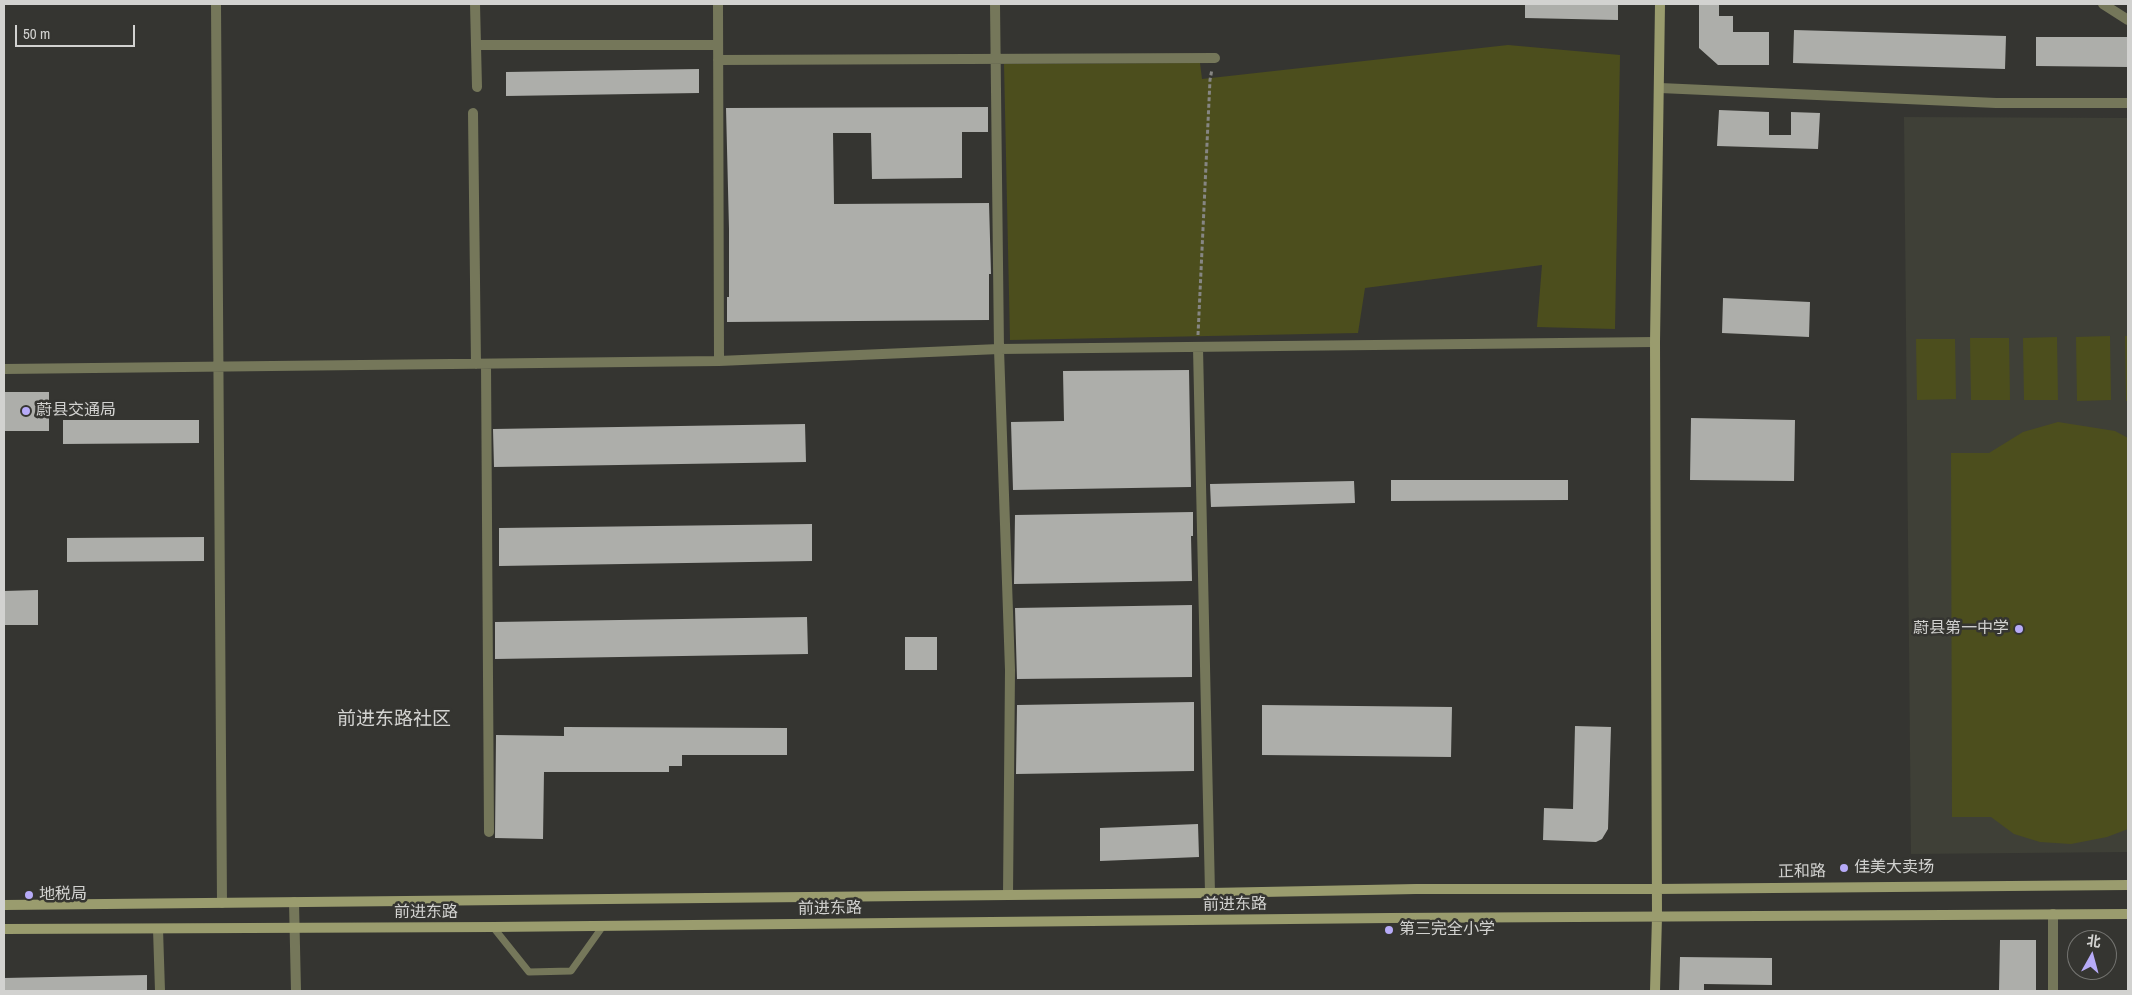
<!DOCTYPE html>
<html>
<head>
<meta charset="utf-8">
<style>
	body { margin:0 }
	#map { position:relative; width:2132px; height:995px; overflow:hidden; background:#353531; font-family:"Archivo Narrow","Noto Sans SC",sans-serif }
	canvas { display:block }
	.frame { position:absolute; inset:0; border:5px solid #d2d2d0; pointer-events:none }
	.north { position:absolute; left:2067px; top:930px; width:50px; height:50px; box-sizing:border-box; background:#353531; border:1px solid #747471; border-radius:50%; rotate:7deg; font-size:14px; font-weight:700; line-height:20px; text-align:center; color:#d2d2d0 }
	.north::after { content:''; display:block; margin:auto; width:18px; height:22px; background:#b7abf8; clip-path:polygon(50% 0,100% 100%,50% 72%,0 100%) }
	.scale { position:absolute; left:15px; top:25px; width:120px; height:22px; box-sizing:border-box; border:2px solid #d2d2d0; border-top:0; padding-left:6px; font-size:15px; line-height:18px; white-space:nowrap; color:#d2d2d0; -webkit-text-stroke:4px #353531; paint-order:stroke }
</style>
</head>
<body>
<div id="map">
<canvas width="2132" height="995"></canvas>
<div class="frame"></div>
<div class="north">北</div>
<div class="scale">50 m</div>
</div>
<script>
const context = document.querySelector('canvas').getContext('2d');
context.lineJoin = 'round';
function fill(path, color) {
  context.fillStyle = color;
  context.fill(path, 'evenodd');
}
function poly(rows) {
  const path = new Path2D();
  for (const r of rows) {
    path.moveTo(r[0], r[1]);
    for (let i = 2; i < r.length; i += 2) path.lineTo(r[i], r[i + 1]);
  }
  return path;
}
function trace(path, color, width, dash) {
  context.strokeStyle = color;
  context.lineWidth = width;
  context.lineCap = dash ? 'butt' : 'round';
  context.setLineDash(dash || []);
  context.stroke(path);
}
function write(font, color, halo, rows, align = 'center') {
  context.font = font + ' "Archivo Narrow","Noto Sans SC",sans-serif';
  context.lineWidth = 5;
  context.setLineDash([]);
  context.textBaseline = 'middle';
  context.strokeStyle = halo;
  context.fillStyle = color;
  for (const [text, x, y, turn = 0] of rows) {
    context.save();
    context.translate(x, y);
    context.rotate((+turn || 0) * Math.PI / 180);
    context.textAlign = isNaN(turn) ? turn : align;
    if (halo) context.strokeText(text, 0, 0);
    context.fillText(text, 0, 0);
    context.restore();
  }
}
fill(poly([
	[1904,117,2128,118,2128,852,1911,854]
]), '#3f4037');
fill(poly([
	[1508,45,1620,55,1615,329,1537,327,1542,265,1365,288,1358,333,1010,340,1004,64,1200,63,1202,79],
	[2110,336,2111,400,2077,401,2076,337],
	[2125,336,2128,336,2128,401,2126,401],
	[2057,337,2058,400,2024,400,2023,338],
	[1970,338,2009,338,2010,400,1971,400],
	[1916,339,1955,339,1956,399,1917,400],
	[2058,422,2115,431,2128,438,2128,829,2107,837,2071,844,2040,842,2014,834,1991,817,1952,817,1951,453,1989,453,2023,432]
]), '#4c4e1d');
fill(poly([
	[1525,4,1618,4,1618,20,1525,18],
	[1699,4,1719,4,1719,16,1733,16,1733,32,1769,32,1769,65,1718,65,1699,48],
	[1794,30,2006,36,2005,69,1793,63],
	[2036,37,2128,37,2128,67,2036,66],
	[699,69,699,93,506,96,506,72],
	[988,107,988,132,962,132,962,178,872,179,871,133,833,133,834,204,989,203,991,274,989,274,989,320,727,322,727,297,729,297,729,229,726,108],
	[1719,110,1769,112,1769,135,1791,135,1791,112,1820,113,1818,149,1717,146],
	[1723,298,1810,302,1809,337,1722,333],
	[1189,370,1191,487,1013,490,1011,422,1064,421,1063,371],
	[4,392,49,392,49,431,4,431],
	[1691,418,1795,420,1794,481,1690,480],
	[63,420,199,420,199,443,63,444],
	[805,424,806,462,494,467,493,429],
	[1391,480,1568,480,1568,500,1391,501],
	[1354,481,1355,503,1211,507,1210,484],
	[1193,512,1193,536,1191,536,1192,581,1014,584,1015,515],
	[812,524,812,561,499,566,499,528],
	[204,537,204,561,67,562,67,538],
	[38,590,38,625,4,625,4,591],
	[1192,605,1192,677,1017,679,1015,608],
	[807,617,808,654,495,659,495,622],
	[905,637,937,637,937,670,905,670],
	[1194,702,1194,771,1016,774,1017,705],
	[1262,705,1452,707,1451,757,1262,755],
	[1575,726,1611,727,1608,829,1602,839,1596,842,1543,840,1544,808,1573,809],
	[564,727,787,728,787,755,682,755,682,766,669,766,669,772,544,772,543,839,495,838,496,735,564,736],
	[1198,824,1199,857,1100,861,1100,828],
	[2000,940,2036,940,2036,991,1999,991],
	[1680,957,1772,958,1772,985,1704,984,1704,991,1679,991],
	[147,975,147,991,4,991,4,978]
]), '#adaeaa');
trace(poly([
	[1198,335,1210,80,1212,69]
]), '#868683', 3, [4, 2.5]);
trace(poly([
	[493,927,529,972,571,971,603,926]
]), '#75775a', 7);
trace(poly([
	[216,4,222,903],
	[475,4,477,87],
	[718,4,719,361],
	[995,4,999,349,1010,670,1008,895],
	[2103,4,2128,20],
	[476,45,718,45],
	[718,60,1215,58],
	[1660,88,1996,103,2128,103],
	[473,113,476,364],
	[1198,348,1210,893],
	[486,364,489,832],
	[4,369,719,361,999,349,1655,342],
	[294,902,296,991],
	[158,929,160,991],
	[2053,991,2053,914]
]), '#75775a', 10);
trace(poly([
	[4,905,1210,893,1416,889,1656,889,2128,885],
	[4,929,493,927,1390,918,2128,914],
	[1655,991,1657,917,1655,342,1660,4]
]), '#9a9c6e', 10);
for (const [x, y, r, color] of [
	[26,411,5,"#b7abf8"],
	[2019,629,5,"#b7abf8"],
	[1844,868,5,"#b7abf8"],
	[29,895,5,"#b7abf8"],
	[1389,930,5,"#b7abf8"]
]) {
  const dot = new Path2D();
  dot.arc(x, y, r, 0, 2 * Math.PI);
  context.fillStyle = color;
  context.fill(dot);
  trace(dot, '#353531', 2);
}
write('16px', '#d2d2d0', '#353531', [
	["蔚县交通局",36,411],
	["蔚县第一中学",2009,629,"right"],
	["佳美大卖场",1854,868],
	["地税局",39,895],
	["第三完全小学",1399,930]
], 'left');
write('16px', '#d2d2d0', '#353531', [
	["正和路",1802,872,-1],
	["前进东路",1235,905,-1],
	["前进东路",830,909,-1],
	["前进东路",426,913]
]);
write('19px', '#d2d2d0', '#353531', [
	["前进东路社区",394,720]
]);
</script>
</body>
</html>
